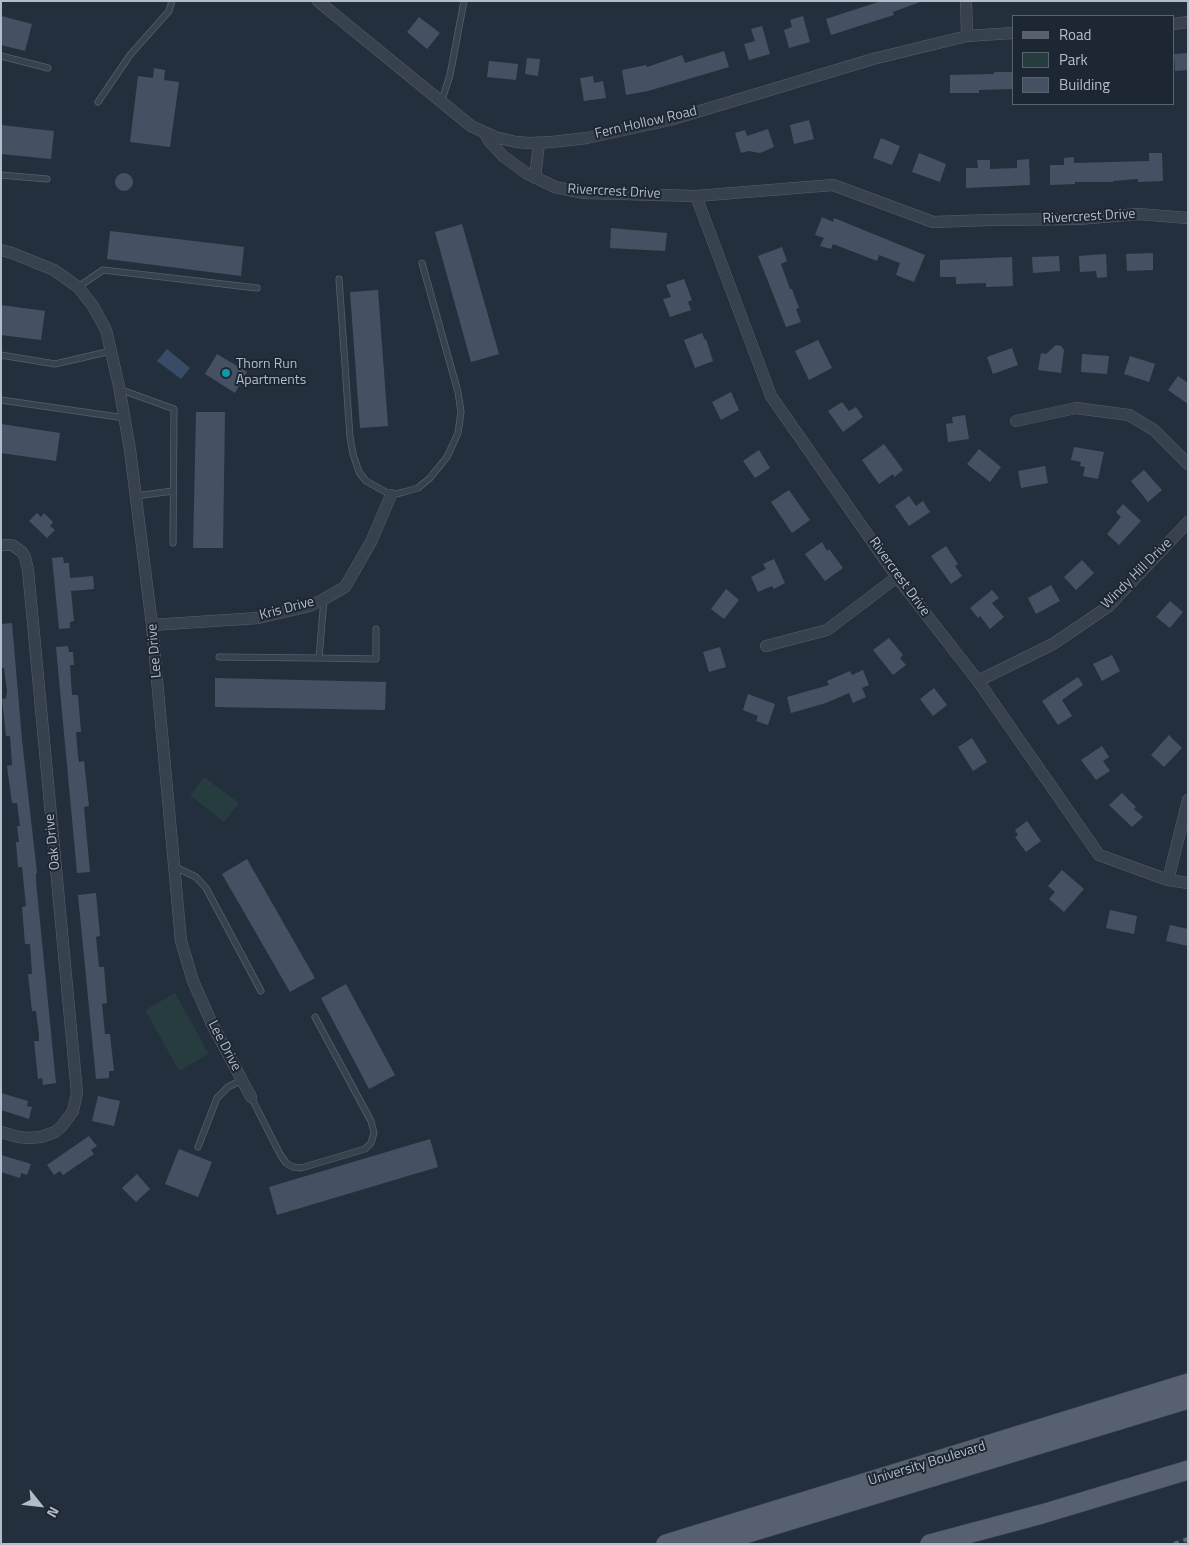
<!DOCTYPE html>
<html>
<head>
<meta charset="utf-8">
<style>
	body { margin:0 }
	#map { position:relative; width:1189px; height:1545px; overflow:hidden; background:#242f3e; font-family:"Titillium Web",sans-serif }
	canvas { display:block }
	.frame { position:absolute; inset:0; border:2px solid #b4bcc9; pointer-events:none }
	.legend { position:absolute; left:1012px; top:15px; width:162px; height:90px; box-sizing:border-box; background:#1d2633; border:1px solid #59626f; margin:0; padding:6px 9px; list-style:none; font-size:15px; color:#b4bcc9 }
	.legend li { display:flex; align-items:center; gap:10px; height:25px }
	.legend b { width:25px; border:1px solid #59626f }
	.north { position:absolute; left:15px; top:1480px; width:50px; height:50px; -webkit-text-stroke:4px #1d2633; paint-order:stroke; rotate:119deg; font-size:14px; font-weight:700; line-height:20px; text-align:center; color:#b4bcc9 }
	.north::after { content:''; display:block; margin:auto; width:18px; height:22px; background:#b4bcc9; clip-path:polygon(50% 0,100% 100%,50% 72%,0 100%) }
</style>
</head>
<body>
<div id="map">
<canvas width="1189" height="1545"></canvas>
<div class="frame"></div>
<ul class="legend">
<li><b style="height:6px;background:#56606e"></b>Road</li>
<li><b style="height:14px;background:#263c3f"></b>Park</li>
<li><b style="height:14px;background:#455162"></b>Building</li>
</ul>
<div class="north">N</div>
</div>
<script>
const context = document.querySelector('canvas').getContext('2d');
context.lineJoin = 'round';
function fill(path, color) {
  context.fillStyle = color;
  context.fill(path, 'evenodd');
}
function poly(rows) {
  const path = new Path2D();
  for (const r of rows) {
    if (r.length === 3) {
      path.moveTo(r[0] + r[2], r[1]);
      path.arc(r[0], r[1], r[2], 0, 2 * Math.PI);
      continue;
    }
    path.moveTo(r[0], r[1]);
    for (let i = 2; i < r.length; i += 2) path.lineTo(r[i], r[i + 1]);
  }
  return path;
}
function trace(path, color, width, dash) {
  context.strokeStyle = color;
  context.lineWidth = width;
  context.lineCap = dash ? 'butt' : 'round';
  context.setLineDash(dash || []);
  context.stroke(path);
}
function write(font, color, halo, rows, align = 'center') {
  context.font = font + ' "Titillium Web",sans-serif';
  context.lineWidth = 4;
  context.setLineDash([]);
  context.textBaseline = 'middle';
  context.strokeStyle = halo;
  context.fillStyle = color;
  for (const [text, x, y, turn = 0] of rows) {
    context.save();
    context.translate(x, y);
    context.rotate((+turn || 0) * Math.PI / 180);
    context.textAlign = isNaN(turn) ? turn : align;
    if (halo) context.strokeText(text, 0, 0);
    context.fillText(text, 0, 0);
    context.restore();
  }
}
fill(poly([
	[204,777,239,803,224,822,190,795],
	[175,993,209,1054,179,1071,145,1010]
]), '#263c3f');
fill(poly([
	[167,349,190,368,181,379,157,361]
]), '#394c67');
fill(poly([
	[881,1,920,2,893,12,894,15,831,35,826,19],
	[1,16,32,24,25,51,1,45],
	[803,16,810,42,789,48,784,30,792,27,790,20],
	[419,17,440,33,427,49,407,32],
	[762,26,770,54,749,60,744,44,755,41,751,29],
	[724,51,729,67,648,91,626,95,622,70,646,65,647,67,682,55,685,63],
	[1188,53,1188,70,1175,71,1174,54],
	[527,58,540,59,538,76,525,74],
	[489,61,518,64,516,80,487,77],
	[154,68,165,70,164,80,179,82,170,147,130,142,138,76,153,78],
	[994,72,1013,72,1013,89,979,90,979,93,950,93,950,75,994,74],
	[593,76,594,83,603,81,606,98,584,101,580,78],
	[809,120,814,139,794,144,790,125],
	[1,125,54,131,51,159,1,154],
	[768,129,774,147,760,153,749,151,741,153,735,133,745,130,747,136],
	[881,138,900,146,892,165,873,158],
	[919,153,946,164,940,182,912,172],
	[1149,153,1162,153,1163,181,1138,182,1138,179,1113,181,1113,182,1075,182,1075,184,1050,185,1050,165,1064,165,1064,158,1074,157,1074,163,1149,161],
	[1029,159,1030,185,966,188,966,168,978,168,977,160,990,160,990,169,1017,168,1017,160],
	[124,182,9],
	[822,217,833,222,834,218,925,255,914,282,896,275,900,263,879,255,877,261,833,244,831,249,820,246,824,238,815,235],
	[462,224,499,354,471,362,435,232],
	[611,228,667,233,665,251,610,248],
	[110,231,244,247,241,276,107,259],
	[782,247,787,261,781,264,790,289,792,289,799,308,796,309,801,322,786,327,758,256],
	[1153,253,1153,270,1127,271,1126,254],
	[1106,254,1107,277,1097,278,1096,271,1080,272,1079,256],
	[1059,256,1060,271,1033,273,1032,257],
	[1012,257,1013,286,986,287,986,283,956,284,956,277,940,277,940,260],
	[684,279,692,300,688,302,691,310,670,317,663,299,671,297,666,285],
	[378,290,388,426,360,428,350,292],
	[1,305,45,311,41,340,1,335],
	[702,333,705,340,706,339,713,361,695,368,684,340],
	[818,340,832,368,809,380,795,351],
	[1056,345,1061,346,1064,350,1061,373,1038,370,1041,353,1046,354],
	[1012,348,1018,365,993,374,987,357],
	[217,354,247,372,235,393,205,374],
	[1082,354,1109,356,1107,374,1081,372],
	[1130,356,1155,364,1149,382,1124,374],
	[1178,376,1188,383,1188,404,1168,390],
	[731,392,739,410,721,420,712,402],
	[842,402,849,411,856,407,863,417,843,432,828,411],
	[196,412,225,412,223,548,193,548],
	[965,415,969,439,948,442,946,424,953,423,952,417],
	[1,424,60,433,56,461,1,453],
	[884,444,903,470,894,477,893,474,879,484,862,460],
	[1074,447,1104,452,1098,479,1083,476,1085,467,1080,466,1081,462,1071,460],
	[979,449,1001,467,990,482,967,464],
	[759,450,770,468,755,478,743,461],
	[1045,466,1048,483,1021,488,1018,471],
	[1144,470,1162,490,1148,502,1131,481],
	[789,490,810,520,792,533,771,502],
	[909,496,916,506,923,501,930,512,909,526,895,506],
	[1123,504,1141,521,1119,545,1107,534,1121,517,1116,512],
	[37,513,41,517,44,513,53,522,50,526,55,530,47,538,29,521],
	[822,542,827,551,829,549,843,568,825,581,805,554],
	[946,546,958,564,955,566,962,576,951,584,931,556],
	[63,557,64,563,69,563,70,578,93,576,94,589,71,591,74,621,70,622,70,628,59,629,52,558],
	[774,559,785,583,774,589,772,586,758,592,751,577,766,569,763,564],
	[1082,560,1094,573,1076,590,1064,577],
	[1051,585,1060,601,1036,614,1028,598],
	[726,589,739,600,724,619,711,609],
	[992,590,999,598,992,603,1004,617,990,629,980,616,978,618,970,608],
	[1170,601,1183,612,1170,628,1156,617],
	[12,623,22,740,37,873,36,873,36,881,56,1083,43,1085,42,1078,38,1079,34,1041,39,1041,39,1035,36,1011,32,1011,28,974,32,974,31,958,30,944,25,944,22,907,26,906,22,867,18,867,16,842,19,842,17,826,20,826,17,803,12,803,7,766,12,765,10,736,6,736,2,699,6,698,7,691,4,668,1,668,1,624],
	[889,638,903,655,900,658,906,665,893,675,873,650],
	[68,646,69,652,73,652,74,665,70,665,72,695,78,695,81,732,76,732,78,756,79,762,84,761,89,806,84,807,90,872,77,873,56,647],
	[720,647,726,667,709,672,703,652],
	[1112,655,1120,671,1102,681,1093,664],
	[863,670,869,685,862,688,866,697,853,703,849,693,826,703,791,713,787,697,829,685,827,681,850,671,852,675],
	[1078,677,1083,685,1062,700,1072,716,1058,725,1042,701],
	[215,678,386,682,385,710,215,707],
	[934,688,947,705,933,716,920,699],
	[748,694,775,704,768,725,756,721,758,716,743,710],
	[1169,735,1182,748,1164,767,1151,755],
	[972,738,987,762,973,771,958,747],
	[1102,746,1109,757,1103,761,1110,771,1096,780,1081,760],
	[1122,793,1136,807,1134,809,1143,817,1132,827,1109,805],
	[1027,821,1041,841,1026,852,1015,837,1018,835,1015,830],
	[247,859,315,978,290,992,222,874],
	[1062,870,1084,889,1064,912,1049,899,1055,892,1048,886],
	[96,893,100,936,96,937,99,967,104,967,107,1003,102,1004,105,1034,110,1034,114,1071,109,1071,109,1078,96,1079,78,895],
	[1110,910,1137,916,1134,934,1106,928],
	[1170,925,1188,929,1188,946,1166,941],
	[346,984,395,1075,369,1089,321,998],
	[1,1093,28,1101,27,1106,32,1107,29,1119,1,1110],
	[98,1096,120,1101,114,1126,92,1121],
	[89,1136,97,1146,91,1150,94,1154,63,1175,60,1171,54,1175,47,1165],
	[430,1139,438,1167,277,1215,269,1187],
	[179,1149,212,1162,198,1197,165,1184],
	[1,1155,31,1164,27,1175,21,1173,20,1178,1,1172],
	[137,1174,150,1189,136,1202,122,1188]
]), '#455162');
const lane = poly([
	[1,56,48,68],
	[98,102,130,55,169,11,172,1],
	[441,103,450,75,464,1],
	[1,175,47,179],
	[339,279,350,437,353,454,359,472,366,481,391,495,404,492,418,488,430,478,447,457,458,433,461,412,458,392,422,263],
	[78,287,103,270,257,288],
	[1,355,55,364,111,351],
	[119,389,174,409,173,543],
	[1,400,125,418],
	[136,496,173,491],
	[219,657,319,658,324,599],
	[319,658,376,659,376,629],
	[175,867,196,877,206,888,261,991],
	[251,1097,280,1154,286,1163,293,1167,301,1168,365,1149,371,1143,374,1133,371,1121,315,1017],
	[198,1147,217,1098,228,1087,242,1080]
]);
const street = poly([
	[318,1,471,126,495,137,516,142,529,143,552,142,587,138,670,120,873,59,967,36,1013,33],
	[966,1,967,36],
	[1173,24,1188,22],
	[485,134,490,142,503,156,526,173,555,187,584,193,696,196,833,185,933,222,991,220,1079,219,1138,214,1188,218],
	[535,178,539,143],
	[696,196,771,396,897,577,978,681,1099,855,1168,880,1188,883],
	[1,250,12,253,54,270,78,287,93,306,106,330,119,386,130,450,152,625,181,941,193,981,212,1024,251,1097],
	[1016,421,1076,408,1129,415,1154,430,1188,464],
	[1,545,12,545,22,552,25,557,28,570,77,1093,73,1111,62,1126,55,1132,41,1137,29,1138,18,1137,1,1132],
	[152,625,258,618,310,606,324,599,345,587,371,542,391,495],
	[766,646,827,630,897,577],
	[978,681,1053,644,1109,606,1188,522],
	[1168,880,1188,800]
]);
const primary = poly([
	[666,1544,1188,1383],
	[712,1544,1188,1399],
	[930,1544,1042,1514,1188,1470]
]);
trace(lane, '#565f6c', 7);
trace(street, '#565f6c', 12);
trace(primary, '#414a57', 20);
trace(lane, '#38414e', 5.5);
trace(street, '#38414e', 11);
trace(primary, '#56606e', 19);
trace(poly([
	[1174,1544,1188,1539]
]), '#5a6575', 4, [5, 5]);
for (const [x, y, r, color] of [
	[226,373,5,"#0f9aa8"]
]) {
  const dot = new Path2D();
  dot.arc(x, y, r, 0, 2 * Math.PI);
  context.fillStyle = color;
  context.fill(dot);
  trace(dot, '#1d2633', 2);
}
write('14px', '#b4bcc9', '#1d2633', [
	["Fern Hollow Road",646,123,-13],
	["Rivercrest Drive",614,192,3],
	["Rivercrest Drive",1089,217,-3],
	["Windy Hill Drive",1137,574,-45],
	["Rivercrest Drive",899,577,54],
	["Kris Drive",287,609,-15],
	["Lee Drive",155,651,-95],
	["Oak Drive",53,842,-96],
	["Lee Drive",224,1046,62],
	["University Boulevard",927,1464,-17]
]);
write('14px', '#b4bcc9', '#1d2633', [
	["Thorn Run",236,365],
	["Apartments",236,381]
], 'left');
</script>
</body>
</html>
